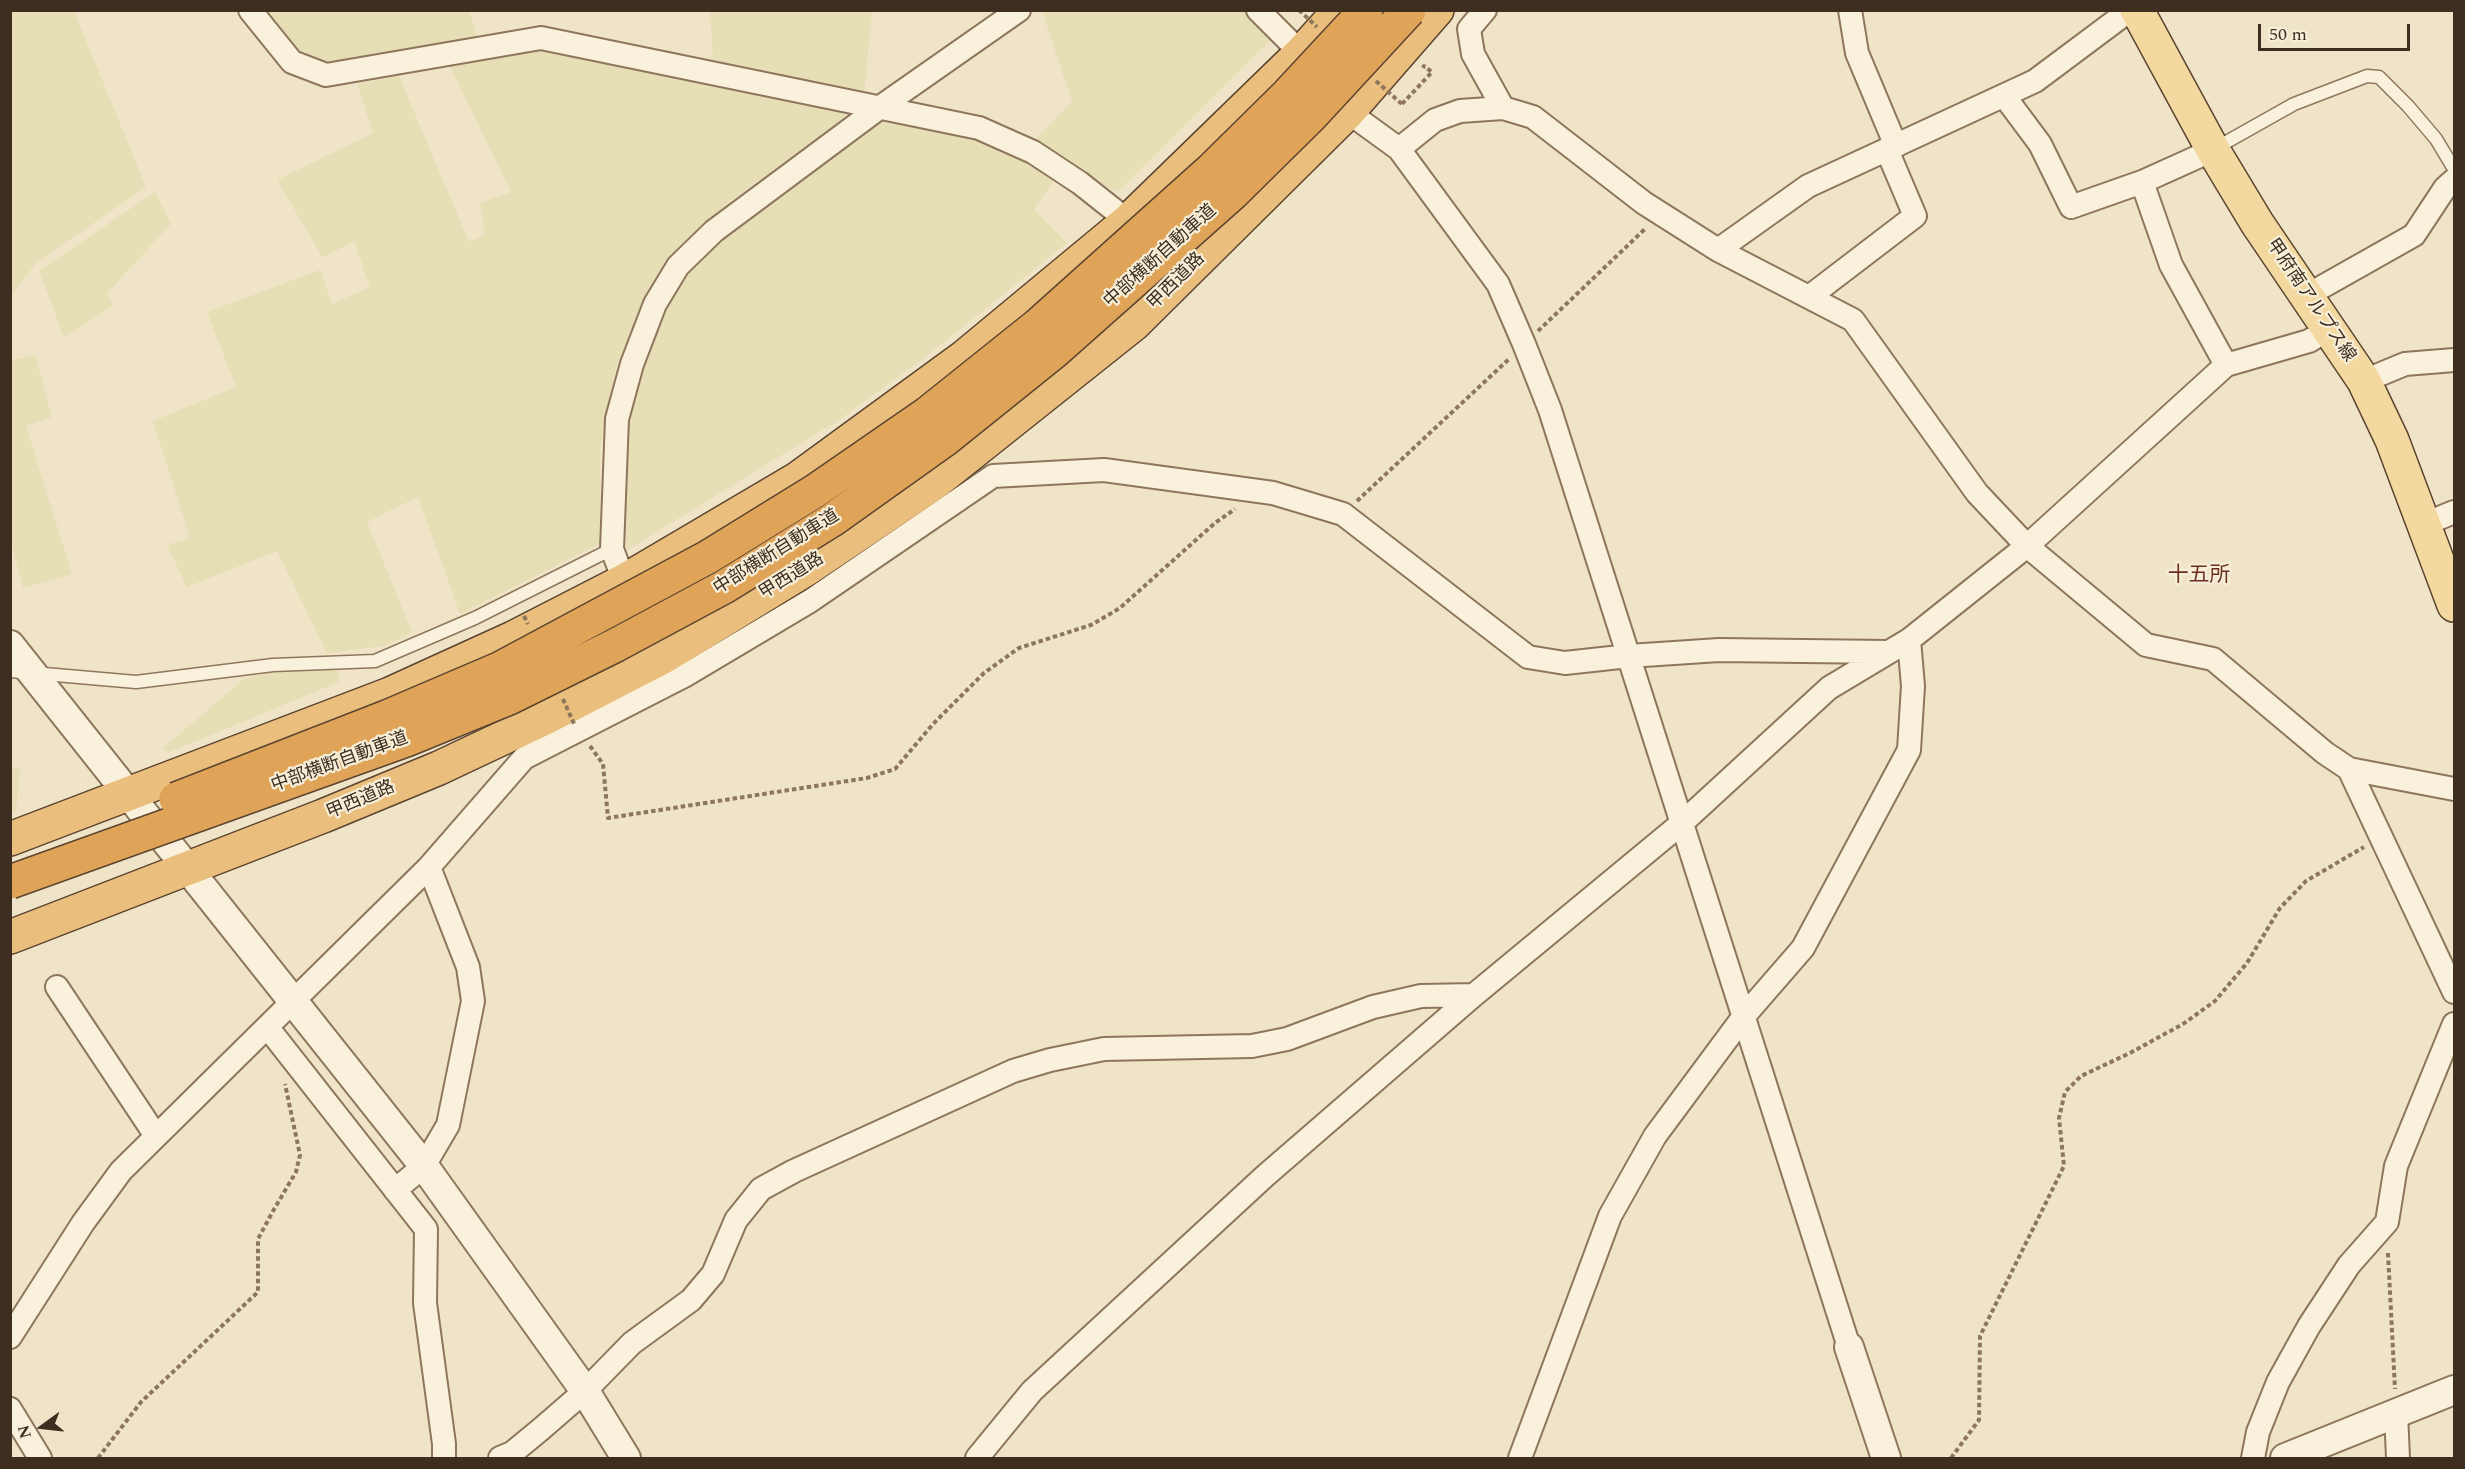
<!DOCTYPE html>
<html>
<head>
<meta charset="utf-8">
<style>
	body { margin:0 }
	#map { position:relative; width:2465px; height:1469px; overflow:hidden; background:#f0e4c8; font-family:Spectral,serif }
	canvas { display:block }
	.frame { position:absolute; inset:0; border:12px solid #3d2e20; pointer-events:none }
	.north { position:absolute; left:12px; top:1397px; width:60px; height:60px; -webkit-text-stroke:4px #f7eed8; paint-order:stroke; rotate:255deg; font-size:16px; font-weight:700; line-height:24px; text-align:center; color:#3d2e20 }
	.north::after { content:''; display:block; margin:auto; width:21px; height:27px; background:#3d2e20; clip-path:polygon(50% 0,100% 100%,50% 72%,0 100%) }
	.scale { position:absolute; left:2258px; top:24px; width:152px; height:27px; box-sizing:border-box; border:3px solid #3d2e20; border-top:0; padding-left:8px; font-size:18px; line-height:21px; white-space:nowrap; color:#3d2e20; -webkit-text-stroke:4px #f7eed8; paint-order:stroke }
</style>
</head>
<body>
<div id="map">
<canvas width="2465" height="1469"></canvas>
<div class="frame"></div>
<div class="north">N</div>
<div class="scale">50 m</div>
</div>
<script>
const context = document.querySelector('canvas').getContext('2d');
context.lineJoin = 'round';
function fill(path, color) {
  context.fillStyle = color;
  context.fill(path, 'evenodd');
}
function poly(rows) {
  const path = new Path2D();
  for (const r of rows) {
    path.moveTo(r[0], r[1]);
    for (let i = 2; i < r.length; i += 2) path.lineTo(r[i], r[i + 1]);
  }
  return path;
}
function trace(path, color, width, dash) {
  context.strokeStyle = color;
  context.lineWidth = width;
  context.lineCap = dash ? 'butt' : 'round';
  context.setLineDash(dash || []);
  context.stroke(path);
}
function write(font, color, halo, rows, align = 'center') {
  context.font = font + ' Spectral,"Noto Sans JP",serif';
  context.lineWidth = 4.5;
  context.setLineDash([]);
  context.textBaseline = 'middle';
  context.strokeStyle = halo;
  context.fillStyle = color;
  for (const [text, x, y, turn = 0] of rows) {
    context.save();
    context.translate(x, y);
    context.rotate((+turn || 0) * Math.PI / 180);
    context.textAlign = isNaN(turn) ? turn : align;
    if (halo) context.strokeText(text, 0, 0);
    context.fillText(text, 0, 0);
    context.restore();
  }
}
fill(poly([
	[11,10,74,11,146,187,37,262,11,295],
	[262,11,469,11,479,42,330,67,298,58],
	[710,11,872,11,864,95,719,67,713,60],
	[1042,11,1245,11,1274,37,1117,192,1031,144,1072,102],
	[541,48,820,104,848,115,729,202,666,263,618,361,600,449,601,543,460,614,418,497,367,522,412,632,385,646,327,653,277,551,187,587,167,545,190,538,153,421,236,387,207,312,320,270,332,304,370,287,354,241,323,258,277,180,373,133,357,84,399,76,469,242,485,235,480,203,511,192,449,64],
	[876,121,958,134,1014,151,1053,182,1034,209,1067,243,920,361,839,420,627,550,623,526,624,421,643,360,661,316,686,274,726,233],
	[155,192,171,224,107,293,113,306,64,337,39,271],
	[35,355,52,417,26,426,72,574,23,588,11,542,10,361],
	[337,667,339,682,170,752,161,750,244,679,274,671],
	[11,766,20,769,16,810,11,812]
]), '#e6deb5');
const service = poly([
	[2214,149,2294,104,2367,76,2379,77,2408,106,2436,139,2454,169],
	[10,671,136,682,273,665,375,661,475,618,612,549]
]);
const minor = poly([
	[250,10,292,62,326,75,541,38,979,128,1033,152,1080,183,1128,221],
	[1019,10,879,108,714,231,678,266,655,304,632,364,617,419,612,549,624,581,665,656,684,676,810,601,993,476,1104,470,1273,493,1343,514,1528,657,1565,663,1629,656,1719,650,1888,652],
	[1258,10,1310,62],
	[1485,10,1469,29,1473,54,1503,108],
	[1850,10,1857,53,1896,146],
	[2005,97,2040,144,2071,207,2142,182,2213,150],
	[1339,100,1348,112,1399,149,1498,284,1524,344,1550,410,1849,1347],
	[1399,149,1435,120,1460,111,1503,108,1533,117,1644,203,1718,250,1853,320,1977,493,2027,546,2146,645,2213,659,2325,753,2349,769,2454,789],
	[2142,182,2171,265,2226,365],
	[1718,250,1808,186,2035,81,2130,10],
	[2306,296,2414,235,2445,188,2454,180],
	[1809,297,1915,216,1887,150],
	[2364,381,2405,364,2454,360],
	[2425,524,2454,512],
	[2349,769,2454,992],
	[57,987,156,1136],
	[268,1028,426,1229,425,1303,444,1444,444,1458],
	[395,1190,424,1166,448,1125,473,1001,468,967,429,867],
	[10,1337,83,1223,121,1171,429,867,524,758,684,676],
	[10,1409,40,1458],
	[2396,1413,2398,1458],
	[500,1458,512,1453,540,1430,585,1391,632,1343,691,1300,713,1274,736,1220,761,1189,794,1171,1013,1071,1050,1060,1104,1049,1252,1046,1287,1039,1373,1007,1421,996,1474,995],
	[977,1458,1032,1391,1265,1176,1474,995,1682,823,1829,688,1909,640,2027,546,2226,365,2309,341,2329,329],
	[1520,1458,1610,1216,1655,1136,1744,1016,1803,948,1909,750,1913,686,1909,640],
	[2253,1458,2258,1432,2278,1382,2309,1326,2349,1265,2387,1222,2396,1166,2454,1024]
]);
const tertiary = poly([
	[10,645,424,1166,585,1391,626,1458],
	[1849,1347,1886,1458],
	[2285,1458,2454,1390]
]);
const primary = poly([
	[2137,10,2213,150,2257,223,2364,381,2392,440,2454,605]
]);
const trunk = poly([
	[10,839,390,694,513,638,624,581,797,479,964,357,1128,221,1302,52,1340,10],
	[10,937,323,816,439,768,545,718,665,656,805,570,933,484,1134,324,1348,112,1437,10]
]);
trace(service, '#8d765c', 15);
trace(minor, '#8d765c', 26);
trace(tertiary, '#8d765c', 32);
trace(primary, '#5b4430', 36);
trace(trunk, '#5b4430', 36);
trace(poly([
	[1402,104,1432,72,1424,66,1423,68],
	[1538,331,1646,228],
	[1357,501,1509,359],
	[590,746,603,764,608,818,867,778,895,769,933,724,984,673,1019,648,1091,625,1120,608,1215,523,1235,509],
	[2388,1253,2395,1389],
	[98,1458,141,1402,258,1292,258,1239,273,1211,296,1172,300,1155,285,1084],
	[1951,1458,1979,1420,1980,1336,2064,1166,2059,1118,2065,1092,2081,1076,2130,1053,2183,1024,2215,1001,2247,963,2280,908,2306,881,2364,847]
]), '#8d765c', 4, [4.5, 3]);
trace(service, '#faf1dc', 12);
trace(minor, '#faf1dc', 22);
trace(tertiary, '#faf1dc', 28);
trace(primary, '#f3d9a0', 33);
trace(trunk, '#eabe7c', 33);
const motorwayBridge = poly([
	[176,799,389,716,499,669,708,557,815,491,928,413,1038,325,1211,170,1287,95,1366,10],
	[10,882,406,740,509,698,616,645,724,587,832,520,947,438,1054,352,1233,193,1311,116,1409,10]
]);
trace(motorwayBridge, '#5b4430', 36, []);
trace(poly([
	[1299,10,1317,27],
	[1376,81,1402,104],
	[524,616,528,624],
	[563,699,575,726]
]), '#8d765c', 4, [4.5, 3]);
trace(motorwayBridge, '#e0a458', 33);
write('18px', '#3d2e20', '#f7eed8', [
	["中部横断自動車道",1161,257,-42],
	["甲西道路",1177,282,-45],
	["甲府南アルプス線",2310,301,56],
	["中部横断自動車道",777,553,-32],
	["甲西道路",792,577,-32],
	["中部横断自動車道",340,763,-20],
	["甲西道路",361,801,-23]
]);
write('21px', '#6b2e1e', '#f7eed8', [
	["十五所",2199,577]
]);
</script>
</body>
</html>
